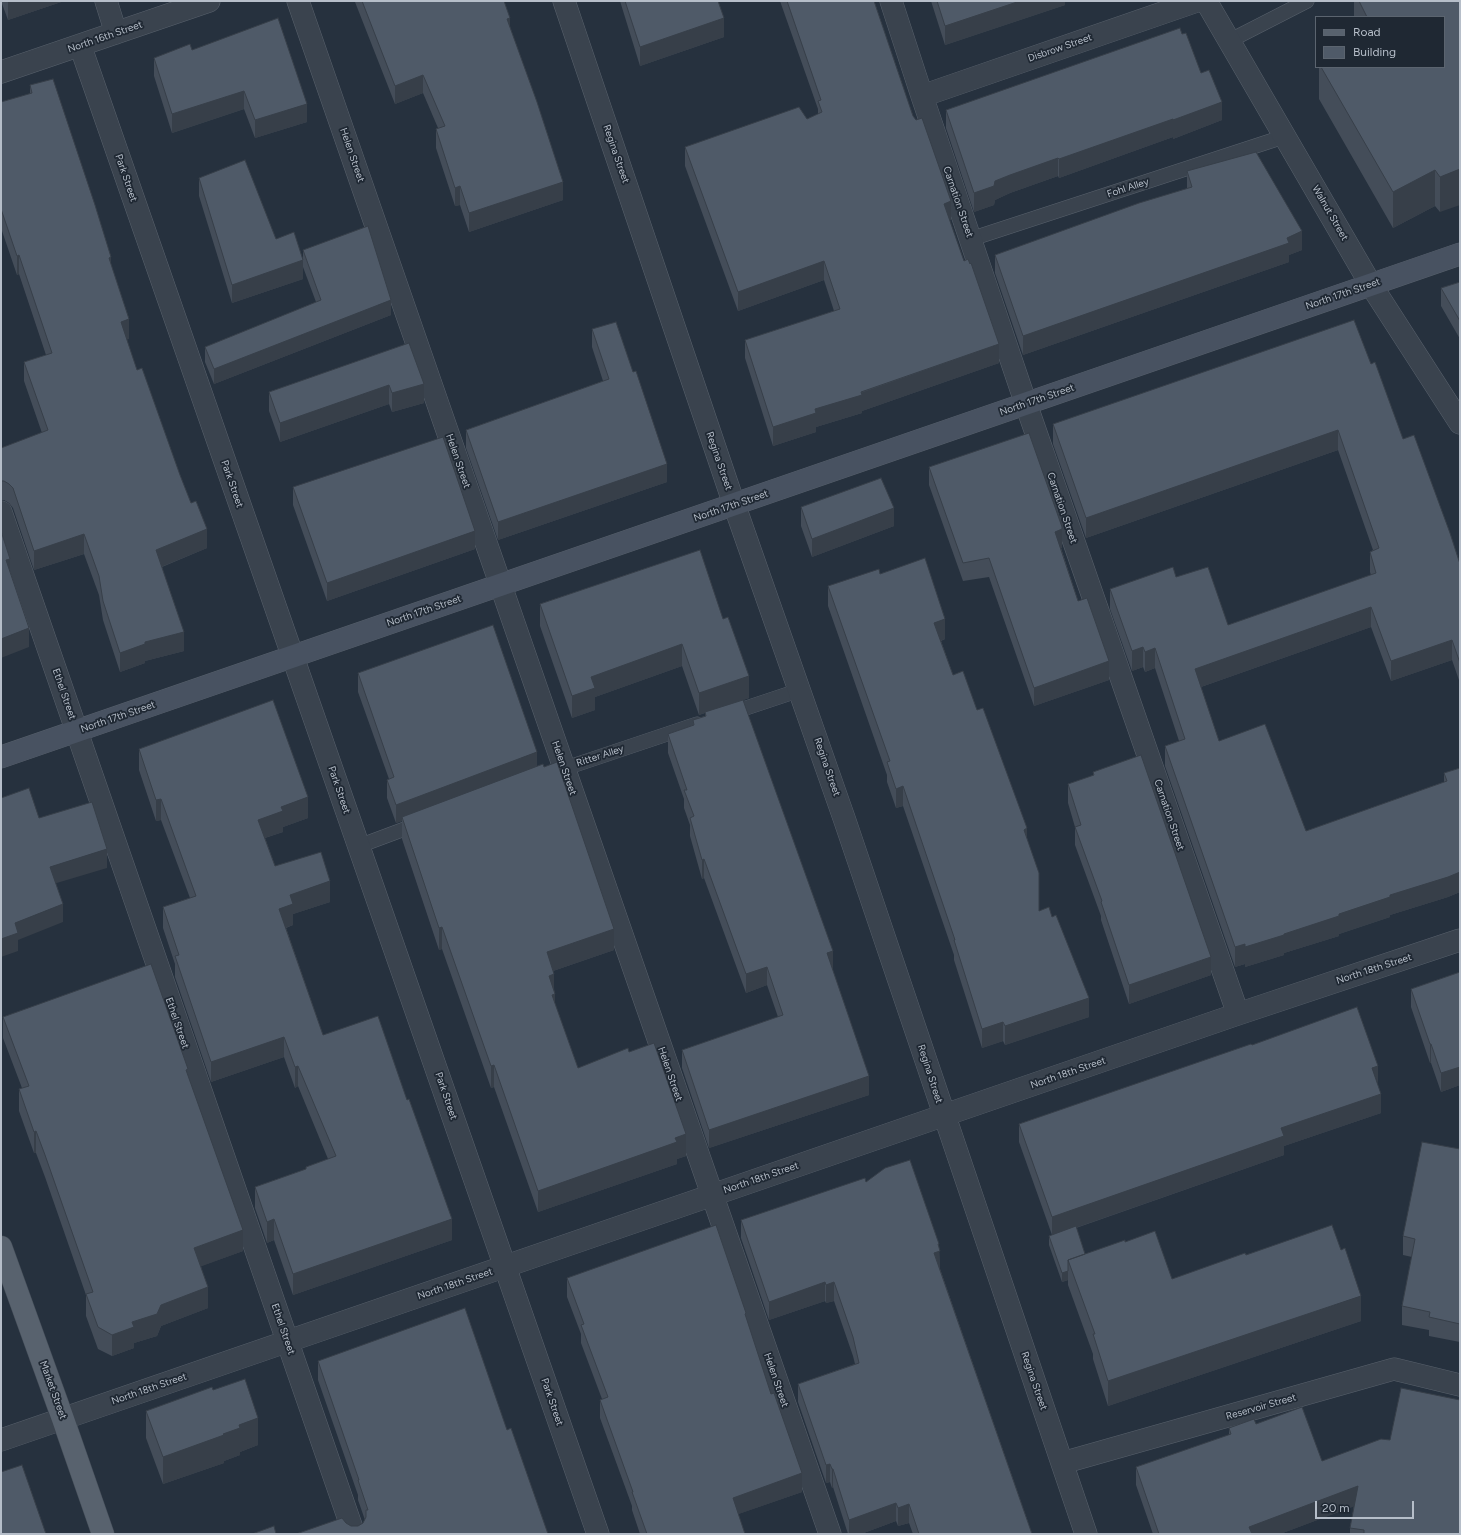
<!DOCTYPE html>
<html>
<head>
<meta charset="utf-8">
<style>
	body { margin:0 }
	#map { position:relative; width:1461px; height:1535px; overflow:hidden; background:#26313e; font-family:Figtree,sans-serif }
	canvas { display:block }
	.frame { position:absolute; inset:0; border:2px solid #b6bec9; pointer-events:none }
	.legend { position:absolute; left:1315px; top:16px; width:130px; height:52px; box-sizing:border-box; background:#1f2833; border:1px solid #5b646f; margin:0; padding:5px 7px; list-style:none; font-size:12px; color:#b6bec9 }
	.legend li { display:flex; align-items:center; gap:8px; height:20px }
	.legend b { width:20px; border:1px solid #5b646f }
	.scale { position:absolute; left:1315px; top:1501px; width:99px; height:18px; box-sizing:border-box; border:2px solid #b6bec9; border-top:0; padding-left:5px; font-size:12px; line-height:14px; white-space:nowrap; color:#b6bec9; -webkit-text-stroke:3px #1f2833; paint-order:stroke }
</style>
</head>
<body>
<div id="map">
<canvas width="1461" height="1535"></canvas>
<div class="frame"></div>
<ul class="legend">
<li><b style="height:5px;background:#58626e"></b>Road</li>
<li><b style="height:11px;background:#4f5a68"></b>Building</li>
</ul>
<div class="scale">20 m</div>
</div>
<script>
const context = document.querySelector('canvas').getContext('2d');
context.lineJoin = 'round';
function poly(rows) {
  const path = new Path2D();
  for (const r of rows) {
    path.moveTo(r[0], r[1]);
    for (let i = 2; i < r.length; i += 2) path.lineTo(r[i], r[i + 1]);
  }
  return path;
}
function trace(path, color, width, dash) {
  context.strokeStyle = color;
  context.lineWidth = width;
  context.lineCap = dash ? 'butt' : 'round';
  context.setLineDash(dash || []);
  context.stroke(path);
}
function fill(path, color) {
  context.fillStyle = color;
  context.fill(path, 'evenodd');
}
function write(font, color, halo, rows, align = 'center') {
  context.font = font + ' Figtree,sans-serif';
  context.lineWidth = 3.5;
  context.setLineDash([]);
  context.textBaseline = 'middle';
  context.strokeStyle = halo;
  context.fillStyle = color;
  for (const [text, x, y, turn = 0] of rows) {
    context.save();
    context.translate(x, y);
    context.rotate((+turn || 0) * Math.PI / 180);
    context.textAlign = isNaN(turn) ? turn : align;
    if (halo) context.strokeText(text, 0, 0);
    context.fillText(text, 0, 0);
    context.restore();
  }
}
const lane = poly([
	[1229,41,1307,1],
	[971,239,1286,136],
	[728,714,800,690],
	[557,771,697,724],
	[359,846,418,824]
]);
const street = poly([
	[106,1,116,33],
	[298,1,830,1534],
	[564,1,734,504,844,818,1086,1534],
	[891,1,922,96,1026,404,1238,1014],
	[1206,1,1371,285,1460,423],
	[80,45,598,1534],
	[1,72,209,1],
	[922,96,1197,1],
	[1,512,354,1534],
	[1,1440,1238,1014,1460,940],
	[1062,1463,1394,1369,1460,1385]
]);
const secondary = poly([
	[1,757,1460,254]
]);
const primary = poly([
	[1,1247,63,1419,103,1534]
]);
trace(lane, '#58616c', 15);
trace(street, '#58616c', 23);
trace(secondary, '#58616c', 23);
trace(primary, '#434c57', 23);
trace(lane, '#3a434e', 14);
trace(street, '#3a434e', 22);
trace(secondary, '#485261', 22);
trace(primary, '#58626e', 22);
fill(poly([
	[1,1,64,1,8,20],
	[355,1,504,1,510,27,563,200,469,232,460,205,455,206,436,148,436,129,438,128,423,93,395,104,355,2],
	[620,1,718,1,724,37,640,66],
	[780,1,874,1,913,116,951,220,949,220,999,363,862,411,862,413,816,427,816,432,773,446,745,358,745,340,834,311,824,280,738,311,685,166,685,147,807,119,818,114,818,109],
	[931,1,1069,1,1065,2,1065,5,945,45],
	[1354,1,1460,1,1440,212,1435,206,1393,228,1319,99,1319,67,1444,67,1444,17,1354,17],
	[192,50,307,122,255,138,244,109,172,133,154,76,154,58],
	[1201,73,1222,120,1173,139,1173,137,1059,178,1058,176,1010,193,995,200,994,205,974,212,946,128,946,110],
	[30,85,111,265,129,339,126,339,137,370,180,475,207,548,162,567,184,651,145,661,145,663,120,672,103,620,99,595,84,554,34,570,13,508,9,503,4,500,1,500,1,448,42,433,24,381,24,362,46,355,19,274,17,275,1,228,1,102,30,94],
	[1187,171,1302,250,1289,255,1289,262,1023,355,995,273,995,255,1187,189],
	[199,178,276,239,303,259,303,250,391,315,214,384,205,362,205,347,316,302,303,267,303,279,232,303,199,196],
	[1460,282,1460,339,1441,306,1441,288],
	[592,329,667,482,498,540,466,448,466,430,603,381,592,347],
	[409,343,424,403,392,412,389,404,280,442,269,411,269,392],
	[1371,364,1403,439,1460,564,1460,683,1452,660,1391,681,1371,627,1201,687,1219,741,1306,831,1444,782,1444,773,1460,768,1460,892,1448,897,1390,915,1390,917,1339,934,1339,936,1284,953,1284,955,1245,967,1245,964,1235,967,1165,766,1165,746,1179,741,1155,668,1145,672,1143,667,1132,671,1110,609,1110,589,1176,577,1228,625,1371,575,1370,572,1370,552,1373,550,1338,450,1086,538,1053,444,1053,424],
	[929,467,1062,546,1062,548,1061,548,1078,601,1109,680,1034,706,989,577,963,581,929,485],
	[293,487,475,549,327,601,293,505],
	[801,507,894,526,812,557,801,526],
	[700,550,749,698,743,700,832,970,869,1095,709,1148,682,1068,682,1050,778,1017,767,985,746,993,704,878,702,879,690,836,690,825,684,808,684,799,668,753,668,734,693,725,693,720,705,716,705,713,699,715,682,666,595,697,595,710,572,718,540,626,540,604],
	[880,574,945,639,941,641,953,675,977,710,1027,838,1039,911,1089,1017,1005,1045,1003,1041,982,1048,954,960,954,955,903,806,896,808,887,782,887,775,828,606,828,586],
	[358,673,537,766,614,950,553,971,555,1004,578,1068,629,1052,686,1156,677,1159,677,1164,538,1212,494,1087,491,1088,442,949,439,950,402,839,402,821,396,823,387,798,387,780,389,779,358,692],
	[139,749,308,818,283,827,283,832,265,838,275,866,330,902,293,914,293,925,286,928,323,1035,452,1240,293,1295,274,1240,267,1243,255,1208,255,1187,306,1169,306,1167,328,1159,298,1086,295,1088,284,1057,211,1082,175,977,175,964,163,928,163,907,190,898,161,820,156,821,139,770],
	[1093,772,1211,975,1129,1004,1101,920,1101,916,1075,845,1075,827,1068,803,1068,784,1093,776],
	[1460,972,1460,1085,1441,1092,1431,1063,1430,1063,1411,1007,1411,989],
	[3,1017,188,1075,243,1251,201,1266,208,1308,161,1326,157,1336,134,1343,134,1348,112,1356,98,1349,86,1316,86,1295,45,1177,36,1153,34,1153,19,1111,19,1089,22,1088,3,1038],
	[1252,1045,1377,1084,1381,1113,1284,1146,1284,1155,1076,1228,1085,1254,1125,1242,1172,1279,1246,1255,1361,1321,1108,1406,1093,1359,1093,1354,1068,1285,1068,1280,1062,1282,1049,1245,1049,1236,1052,1235,1019,1142,1019,1124],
	[1460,1149,1460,1342,1429,1336,1429,1330,1402,1325,1402,1306,1412,1257,1403,1255,1403,1236],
	[866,1182,939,1249,940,1269,1032,1534,913,1534,909,1523,898,1526,896,1521,861,1534,848,1534,833,1487,832,1488,830,1482,826,1483,798,1402,798,1384,855,1364,853,1356,834,1301,826,1303,825,1301,769,1320,741,1238,741,1220],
	[567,1278,746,1319,802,1492,738,1514,745,1534,640,1534,632,1510,632,1506,600,1418,600,1400,602,1399,581,1343,581,1334,567,1297],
	[318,1361,507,1430,548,1534,296,1534,346,1523,351,1526,358,1526,363,1523,365,1520,358,1500,358,1495,318,1380],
	[213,1390,258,1445,240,1452,240,1455,224,1461,224,1463,163,1484,146,1438,146,1411],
	[1256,1424,1322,1461,1460,1534,1350,1534,1350,1528,1354,1506,1280,1534,1153,1534,1136,1485,1136,1467,1229,1435,1229,1428]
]), '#444d59');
fill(poly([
	[8,1,64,1,8,20],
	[1020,1,1069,1,1065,2,1065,5,945,45,945,26],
	[510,18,510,37,507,19],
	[724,18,724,37,640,66,640,47],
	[423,75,423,93,395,104,395,86],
	[244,91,244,109,172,133,172,114],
	[1222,102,1222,120,1173,139,1173,120],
	[307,104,307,122,255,138,255,120],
	[1173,119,1173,137,1059,178,1059,159],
	[1058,158,1058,176,1010,193,995,200,994,205,974,212,974,193,995,181,1010,175],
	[1460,169,1460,205,1440,212,1440,177],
	[1435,170,1435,206,1393,228,1393,192],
	[563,182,563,200,469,232,469,213],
	[460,186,460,205,455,206,455,188],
	[951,201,951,220,944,222,944,204],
	[1302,231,1302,250,1289,255,1289,262,1023,355,1023,336,1287,238],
	[19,255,19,274,17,275,17,256],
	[111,257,111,276,109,258],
	[303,260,303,279,232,303,232,285],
	[824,261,824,280,738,311,738,292],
	[391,300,391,315,214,384,214,369],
	[129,319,129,339,121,341,121,322],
	[999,344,999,363,862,411,862,413,816,427,816,432,773,446,773,427,815,409],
	[424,384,424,403,392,412,392,393],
	[389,385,389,404,280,442,280,423],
	[1338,430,1338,450,1086,538,1086,518],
	[667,464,667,482,498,540,498,522],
	[894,508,894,526,812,557,812,539],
	[1062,527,1062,548,1055,550,1055,532],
	[207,529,207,548,156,569,156,550],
	[475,531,475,549,327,601,327,583],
	[84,534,84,554,34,570,34,551],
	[10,559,10,578,6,560],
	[1371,607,1371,627,1195,689,1195,669],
	[945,619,945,639,934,643,934,623],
	[29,628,29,647,1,658,1,639],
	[184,632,184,651,145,661,145,663,120,672,120,653,145,642],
	[1452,640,1452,660,1391,681,1391,661],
	[682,644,682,666,595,697,595,710,572,718,572,696,591,677],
	[1143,647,1143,667,1132,671,1132,651],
	[1155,648,1155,668,1145,672,1145,652],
	[1109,661,1109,680,1034,706,1034,688],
	[749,676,749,698,699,715,699,693],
	[537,752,537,770,402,817,402,821,396,823,396,805],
	[903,786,903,806,896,808,896,789],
	[308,797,308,818,283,827,283,832,258,840,258,820,281,807],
	[161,799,161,820,156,821,156,800],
	[1027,828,1027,848,1024,830],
	[107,849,107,868,50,885,50,867],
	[704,859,704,878,702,879,702,860],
	[1460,872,1460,892,1448,897,1390,915,1390,917,1339,934,1339,936,1284,953,1284,955,1245,967,1245,964,1235,967,1235,947,1245,944,1284,934,1390,895],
	[330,881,330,902,293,914,293,925,279,930,279,909,290,895],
	[63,904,63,922,18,940,18,951,1,957,1,939,15,923],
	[442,927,442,949,439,950,439,928],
	[614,929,614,950,547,973,547,952],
	[833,951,833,970,827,953],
	[1211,957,1211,975,1129,1004,1129,985],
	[767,967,767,985,746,993,746,974],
	[554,974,554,994,555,994,555,1015,549,976],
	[1089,998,1089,1017,1005,1045,1005,1026],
	[1003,1022,1003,1041,982,1048,982,1029],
	[284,1037,284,1057,211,1082,211,1062],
	[1430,1044,1431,1044,1431,1063,1430,1063],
	[494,1065,494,1087,491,1088,491,1066],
	[298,1066,298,1086,295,1088,295,1067],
	[1378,1066,1378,1084,1372,1068],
	[1460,1067,1460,1085,1441,1092,1441,1073],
	[869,1076,869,1095,709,1148,709,1130],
	[1381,1094,1381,1113,1284,1146,1284,1155,1052,1236,1052,1217,1281,1128],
	[36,1131,36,1153,34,1153,34,1132],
	[686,1134,686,1156,677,1159,677,1164,538,1212,538,1191,675,1138],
	[274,1219,274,1240,267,1243,267,1222],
	[452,1219,452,1240,293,1295,293,1274],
	[243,1230,243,1251,194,1269,194,1248],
	[938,1244,939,1244,940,1269,934,1253],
	[1068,1271,1068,1280,1062,1282,1062,1273],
	[825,1282,825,1301,769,1320,769,1302],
	[834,1282,834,1301,826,1303,826,1285],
	[208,1287,208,1308,161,1326,157,1336,134,1343,134,1348,112,1356,112,1335,161,1305],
	[1361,1296,1361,1321,1108,1406,1108,1381],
	[258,1418,258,1445,240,1452,240,1455,224,1461,224,1463,163,1484,163,1457,223,1434,239,1425],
	[830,1464,830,1482,826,1483,826,1465],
	[832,1469,833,1469,833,1487,832,1488],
	[802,1473,802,1492,733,1516,733,1498],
	[1358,1486,1358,1505,1280,1534,1249,1534,1249,1527],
	[896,1503,896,1521,861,1534,849,1534,849,1520],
	[909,1504,909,1523,898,1526,898,1508]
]), '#373f49');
const building = poly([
	[362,1,504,1,510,18,507,19,537,102,563,182,469,213,460,186,455,188,436,129,445,126,423,75,395,86,362,1],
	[625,1,718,1,724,18,640,47,625,1],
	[787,1,874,1,913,116,916,120,922,118,951,201,944,204,964,261,968,259,970,264,971,263,999,344,861,392,862,395,815,409,816,413,773,427,745,340,840,309,824,261,738,292,685,147,799,107,807,119,822,112,818,101,821,100,787,1],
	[937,1,1020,1,945,26,937,1],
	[1359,1,1460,1,1460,169,1440,177,1435,170,1393,192,1321,67,1444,67,1444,17,1367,17,1359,1],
	[278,18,307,104,255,120,244,91,172,114,154,58,190,44,192,50,278,18],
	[1180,28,1182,34,1186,33,1201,73,1209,70,1222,102,1173,120,1173,119,1059,159,1058,158,1010,175,995,181,994,186,974,193,946,110,1180,28],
	[53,79,95,205,111,257,109,258,129,319,121,322,137,370,142,368,180,475,191,503,196,501,207,529,156,550,184,632,145,642,145,644,120,653,103,601,99,576,84,534,34,551,13,488,9,484,4,481,1,481,1,448,48,430,24,362,52,353,19,255,17,256,1,209,1,102,32,93,30,85,53,79],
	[1256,152,1302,231,1287,238,1289,243,1023,336,995,255,1139,203,1192,187,1187,171,1256,152],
	[245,160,276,239,294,232,303,260,232,285,199,178,245,160],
	[368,226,391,300,214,369,205,347,321,300,303,250,368,226],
	[1460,282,1460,321,1441,288,1460,282],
	[1354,320,1371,364,1375,362,1403,439,1414,435,1450,533,1460,564,1460,663,1452,640,1391,661,1371,607,1195,669,1219,741,1265,724,1306,831,1447,781,1444,773,1460,768,1460,872,1448,877,1390,895,1390,897,1339,914,1339,916,1284,934,1284,935,1245,947,1245,944,1235,947,1165,746,1185,739,1155,648,1145,652,1143,647,1132,651,1110,589,1173,567,1176,577,1208,567,1228,625,1376,573,1370,552,1379,548,1338,430,1086,518,1053,424,1354,320],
	[616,322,633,372,636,371,667,464,498,522,466,430,609,379,592,329,616,322],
	[409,343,424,384,392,393,389,385,280,423,269,392,409,343],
	[1029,433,1062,527,1062,529,1055,532,1078,601,1087,598,1109,661,1034,688,989,558,963,563,929,467,1029,433],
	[443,437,475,531,327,583,293,487,443,437],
	[881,478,894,508,812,539,801,507,881,478],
	[1,531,10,559,6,560,29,628,1,639,1,531],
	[700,550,723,619,728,617,749,676,699,693,682,644,591,677,595,688,572,696,540,604,700,550],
	[925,558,945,619,934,623,953,675,963,671,977,710,983,708,1027,828,1024,830,1039,873,1039,911,1049,907,1052,917,1056,915,1089,998,1005,1026,1003,1022,982,1029,954,940,955,940,903,786,896,789,887,762,890,761,828,586,879,569,880,574,925,558],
	[493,625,537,752,396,805,387,780,394,777,358,673,493,625],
	[273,700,308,797,281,807,283,811,258,820,275,866,321,852,330,881,290,895,293,904,279,909,323,1035,378,1016,407,1100,409,1099,452,1219,293,1274,274,1219,267,1222,255,1187,306,1169,306,1167,336,1156,298,1066,295,1067,284,1037,211,1062,175,956,179,955,163,907,196,896,161,799,156,800,139,749,273,700],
	[743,700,833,951,827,953,869,1076,709,1130,682,1050,783,1015,767,967,746,974,704,859,702,860,690,818,694,816,684,790,687,790,668,734,694,725,693,720,706,716,705,712,743,700],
	[1141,755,1211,957,1129,985,1101,902,1102,901,1075,827,1081,825,1068,784,1094,775,1093,772,1141,755],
	[557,762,614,929,547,952,554,974,549,976,555,994,552,995,578,1068,628,1048,629,1052,654,1043,686,1134,675,1138,677,1142,538,1191,494,1065,491,1066,442,927,439,928,402,817,543,764,544,767,557,762],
	[29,788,39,818,92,802,107,849,50,867,63,904,15,923,18,933,1,939,1,798,29,788],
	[151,964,188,1069,186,1070,243,1230,194,1248,208,1287,161,1305,157,1314,132,1322,134,1327,112,1335,98,1327,86,1294,93,1292,45,1155,36,1131,34,1132,19,1089,29,1086,3,1017,151,964],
	[1460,972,1460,1067,1441,1073,1431,1044,1430,1044,1411,989,1460,972],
	[1357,1007,1378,1066,1372,1068,1381,1094,1281,1128,1284,1136,1052,1217,1019,1124,1251,1044,1252,1045,1357,1007],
	[1422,1142,1460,1149,1460,1324,1429,1317,1430,1312,1402,1306,1415,1239,1403,1236,1422,1142],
	[910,1160,939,1244,938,1244,940,1251,934,1253,1032,1534,919,1534,909,1504,898,1508,896,1503,849,1520,833,1469,832,1469,830,1464,826,1465,798,1384,859,1363,853,1337,834,1282,826,1285,825,1282,769,1302,741,1220,865,1178,866,1182,885,1168,910,1160],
	[716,1225,746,1313,745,1314,771,1394,774,1393,802,1473,733,1498,745,1534,647,1534,632,1492,633,1492,600,1400,608,1397,581,1325,584,1324,567,1278,716,1225],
	[1332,1225,1341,1250,1345,1248,1361,1296,1108,1381,1093,1334,1095,1334,1068,1260,1125,1240,1125,1242,1155,1231,1172,1279,1245,1253,1246,1255,1332,1225],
	[1076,1226,1085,1254,1068,1260,1068,1271,1062,1273,1049,1236,1076,1226],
	[465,1308,507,1430,511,1428,548,1534,296,1534,342,1518,346,1523,351,1526,358,1526,363,1523,366,1517,366,1510,368,1510,358,1480,359,1480,318,1361,465,1308],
	[245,1379,258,1418,239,1425,240,1428,223,1434,224,1435,163,1457,146,1411,212,1387,213,1390,245,1379],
	[1401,1388,1460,1400,1460,1534,1364,1534,1364,1530,1350,1528,1358,1486,1249,1527,1252,1534,1159,1534,1136,1467,1231,1434,1229,1428,1254,1419,1256,1424,1302,1407,1322,1461,1381,1439,1390,1440,1401,1388],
	[22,1465,46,1534,1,1534,1,1472,22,1465],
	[274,1526,276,1534,252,1534,274,1526]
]);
fill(building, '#4f5a68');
trace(building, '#373f49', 1);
write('10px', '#b6bec9', '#1f2833', [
	["North 16th Street",105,37,-19],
	["Disbrow Street",1060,48,-19],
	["Regina Street",616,154,71],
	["Helen Street",352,155,71],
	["Park Street",126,178,71],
	["Fohl Alley",1128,188,-18],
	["Carnation Street",958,202,71],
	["Walnut Street",1330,213,60],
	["North 17th Street",1343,294,-19],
	["North 17th Street",1037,400,-19],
	["Helen Street",458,461,71],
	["Regina Street",719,461,71],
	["Park Street",232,484,71],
	["North 17th Street",731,506,-19],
	["Carnation Street",1062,508,71],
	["North 17th Street",424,611,-19],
	["Ethel Street",64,694,71],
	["North 17th Street",118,717,-19],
	["Ritter Alley",600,756,-18],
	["Regina Street",827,767,71],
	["Helen Street",564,768,71],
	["Park Street",339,790,71],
	["Carnation Street",1169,815,71],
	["North 18th Street",1374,969,-18],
	["Ethel Street",177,1023,71],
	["North 18th Street",1068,1073,-19],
	["Helen Street",670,1074,71],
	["Regina Street",930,1074,72],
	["Park Street",446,1096,71],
	["North 18th Street",761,1178,-19],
	["North 18th Street",455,1284,-19],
	["Ethel Street",283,1329,71],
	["Helen Street",776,1380,71],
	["Regina Street",1034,1381,71],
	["North 18th Street",149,1389,-19],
	["Market Street",53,1390,70],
	["Park Street",552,1402,71],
	["Reservoir Street",1261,1407,-16]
]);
</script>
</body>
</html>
